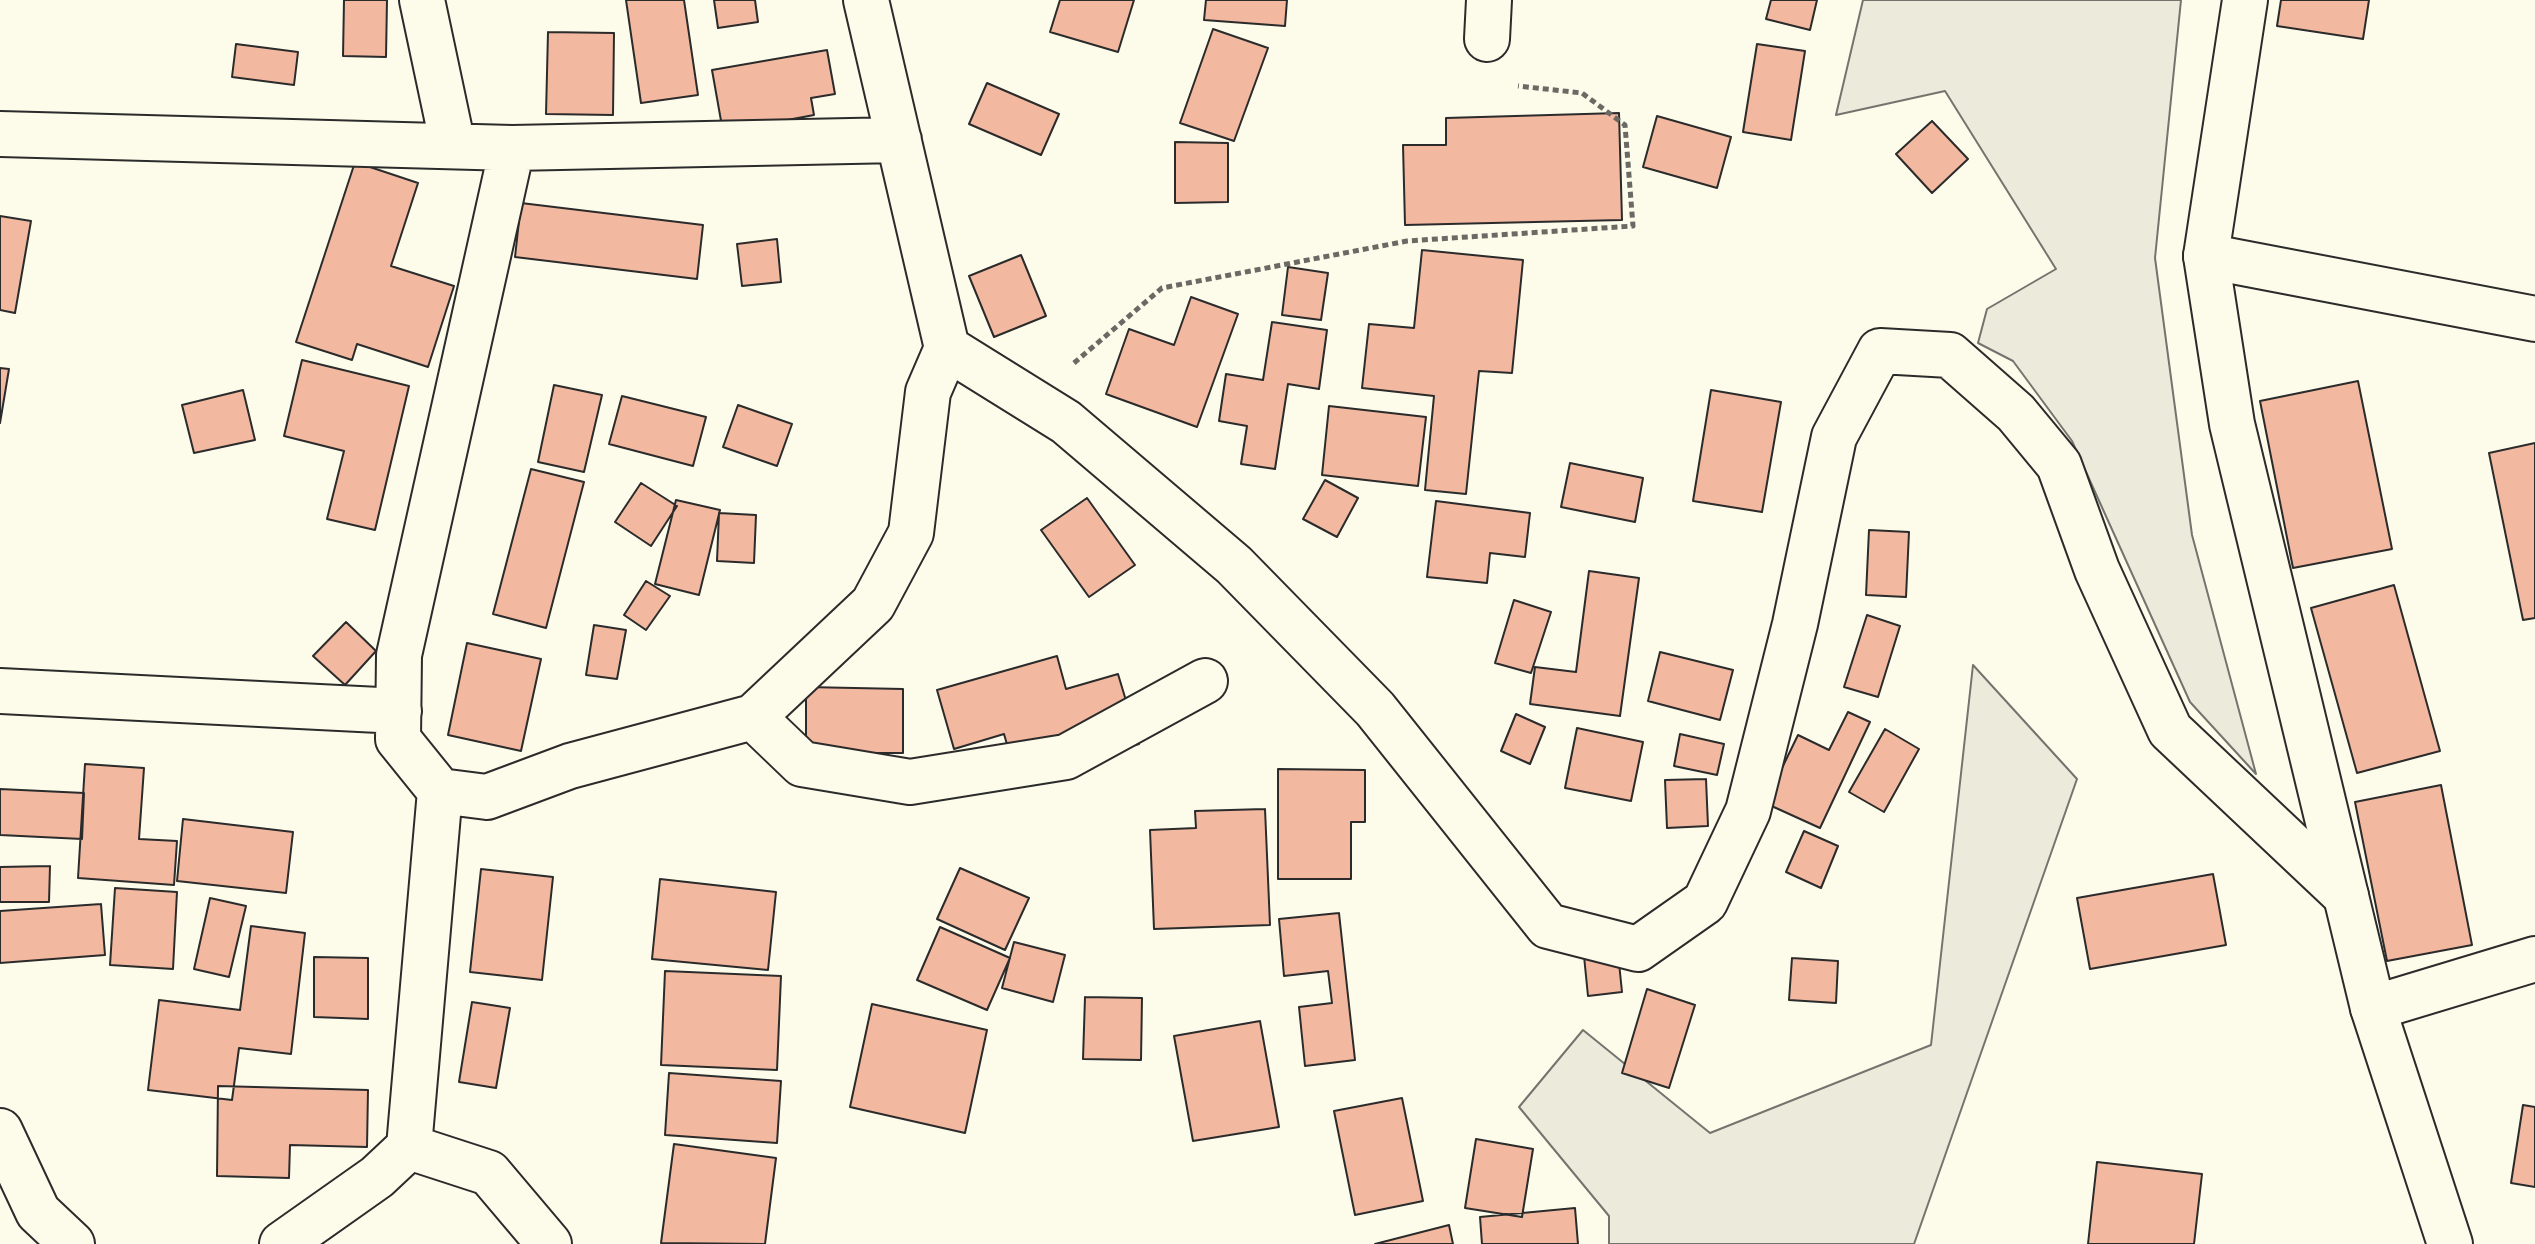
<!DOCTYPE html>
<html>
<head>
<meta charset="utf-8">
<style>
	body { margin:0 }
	canvas { display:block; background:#fdfbea }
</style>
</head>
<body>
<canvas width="2535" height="1244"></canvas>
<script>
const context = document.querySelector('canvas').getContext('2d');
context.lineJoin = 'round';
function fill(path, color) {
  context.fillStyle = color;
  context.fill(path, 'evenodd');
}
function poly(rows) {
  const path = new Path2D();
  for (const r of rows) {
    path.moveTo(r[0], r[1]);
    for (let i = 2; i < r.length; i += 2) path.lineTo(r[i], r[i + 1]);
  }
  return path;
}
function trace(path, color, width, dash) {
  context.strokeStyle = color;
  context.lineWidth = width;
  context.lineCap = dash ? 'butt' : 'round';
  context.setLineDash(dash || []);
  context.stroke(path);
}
const green = poly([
	[1863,0,2181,0,2155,258,2192,535,2256,774,2190,702,2072,441,2013,361,1978,343,1987,309,2056,269,1945,91,1836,115,1863,0],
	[1973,665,2077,779,1914,1244,1609,1244,1609,1216,1519,1107,1583,1030,1710,1133,1931,1045,1973,665]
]);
fill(green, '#ecebdb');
trace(green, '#74746e', 2);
const building = poly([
	[344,0,387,0,386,57,343,56,344,0],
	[626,0,684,0,698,95,641,103,626,0],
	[714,0,755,0,758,22,718,28,714,0],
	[1060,0,1134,0,1118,52,1050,32,1060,0],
	[1206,0,1287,0,1285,26,1204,20,1206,0],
	[1771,0,1817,0,1810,30,1766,19,1771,0],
	[2281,0,2369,0,2363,39,2277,26,2281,0],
	[1213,29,1268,48,1234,141,1180,123,1213,29],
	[548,32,614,33,613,115,546,114,548,32],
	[236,44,298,52,294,85,232,77,236,44],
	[1757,44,1805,51,1791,140,1743,132,1757,44],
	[827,50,835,94,811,98,814,115,723,132,712,70,827,50],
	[987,83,1059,114,1041,155,969,124,987,83],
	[1619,113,1622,220,1405,225,1403,145,1446,145,1446,118,1619,113],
	[1657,116,1731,137,1717,188,1643,167,1657,116],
	[1932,121,1968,159,1932,193,1896,154,1932,121],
	[1175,142,1228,143,1228,202,1175,203,1175,142],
	[355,162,418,183,391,266,454,286,428,367,357,344,352,360,296,342,355,162],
	[521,203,703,225,697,279,515,257,521,203],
	[0,216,31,221,15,313,0,310,0,216],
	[777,239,781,282,742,286,737,244,777,239],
	[1422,250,1523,260,1512,373,1479,371,1466,494,1425,490,1434,396,1362,388,1369,324,1414,328,1422,250],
	[1021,255,1046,316,994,337,969,276,1021,255],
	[1288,267,1328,273,1321,320,1282,315,1288,267],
	[1191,297,1238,314,1197,427,1106,394,1129,329,1174,345,1191,297],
	[1272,322,1327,330,1319,389,1288,384,1275,469,1241,464,1247,426,1219,421,1226,374,1263,380,1272,322],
	[302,360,409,386,375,530,327,519,344,451,284,436,302,360],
	[0,368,9,369,0,423,0,368],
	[2358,381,2392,549,2293,568,2260,401,2358,381],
	[554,385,602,395,584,472,538,462,554,385],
	[243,390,255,440,194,453,182,405,243,390],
	[1711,390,1781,402,1762,512,1693,501,1711,390],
	[622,396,706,417,693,466,609,444,622,396],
	[738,405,792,424,777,466,723,447,738,405],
	[1329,406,1426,417,1418,486,1322,475,1329,406],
	[2535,443,2535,618,2523,620,2489,453,2535,443],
	[1570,463,1643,478,1635,522,1561,507,1570,463],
	[531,469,584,482,546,628,493,614,531,469],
	[1325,480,1358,498,1337,537,1303,519,1325,480],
	[641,483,677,506,651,546,615,522,641,483],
	[1087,498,1135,565,1089,597,1041,530,1087,498],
	[676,500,720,510,699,595,655,584,676,500],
	[1436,501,1530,513,1525,557,1490,553,1487,583,1427,577,1436,501],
	[719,513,756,515,754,563,717,561,719,513],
	[1869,530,1909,532,1906,597,1866,595,1869,530],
	[1589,571,1639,578,1620,716,1530,704,1535,667,1576,672,1589,571],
	[646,581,670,596,646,630,624,615,646,581],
	[2394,585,2440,751,2357,773,2311,608,2394,585],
	[1514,600,1551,612,1531,673,1495,663,1514,600],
	[1867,615,1900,626,1878,697,1844,687,1867,615],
	[346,622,376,651,345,685,313,656,346,622],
	[594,625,626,630,617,679,586,675,594,625],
	[467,643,541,659,521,751,448,735,467,643],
	[1660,652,1733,670,1720,720,1648,701,1660,652],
	[1057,656,1066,689,1118,674,1139,744,1017,779,1004,734,954,749,937,690,1057,656],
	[806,687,903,689,903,753,806,753,806,687],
	[1848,712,1870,722,1820,828,1765,803,1798,735,1829,750,1848,712],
	[1516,714,1545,727,1530,764,1501,751,1516,714],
	[1577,728,1643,742,1631,801,1565,788,1577,728],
	[1885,729,1919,749,1884,812,1849,792,1885,729],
	[1680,734,1724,744,1717,775,1674,766,1680,734],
	[85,764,144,768,139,839,177,841,174,885,78,878,85,764],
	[1278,769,1365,770,1365,822,1351,822,1351,879,1278,879,1278,769],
	[1706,779,1708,826,1667,828,1665,780,1706,779],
	[2441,785,2472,945,2387,961,2355,802,2441,785],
	[0,789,84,793,82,839,0,835,0,789],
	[1265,809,1270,925,1154,929,1150,830,1196,828,1195,811,1265,809],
	[183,819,293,832,286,893,177,881,183,819],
	[1804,831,1838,846,1821,888,1786,872,1804,831],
	[50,866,49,902,0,902,0,867,50,866],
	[960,868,1029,898,1005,950,937,919,960,868],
	[481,869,553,877,542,980,470,972,481,869],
	[2213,874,2226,945,2090,969,2077,898,2213,874],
	[660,879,776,892,768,970,652,959,660,879],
	[115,888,177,892,173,969,110,965,115,888],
	[210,898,246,906,229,977,194,969,210,898],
	[101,904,105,955,0,963,0,911,101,904],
	[1339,913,1355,1060,1305,1066,1299,1007,1332,1003,1328,971,1284,976,1279,919,1339,913],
	[251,926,305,933,291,1054,239,1048,232,1100,148,1090,159,1000,240,1010,251,926],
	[940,927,1010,958,987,1010,917,980,940,927],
	[1014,942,1065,955,1053,1002,1002,988,1014,942],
	[1618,953,1622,992,1588,996,1584,956,1618,953],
	[314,957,368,958,368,1019,314,1017,314,957],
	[1792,958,1838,961,1836,1003,1789,1000,1792,958],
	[665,971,781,976,777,1070,661,1065,665,971],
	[1647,989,1695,1005,1669,1088,1622,1073,1647,989],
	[1085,997,1142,998,1141,1060,1083,1059,1085,997],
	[472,1002,510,1008,496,1088,459,1082,472,1002],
	[872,1004,987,1030,965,1133,850,1107,872,1004],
	[1260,1021,1279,1127,1193,1141,1174,1036,1260,1021],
	[669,1073,781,1081,777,1143,665,1135,669,1073],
	[218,1086,368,1090,367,1147,290,1145,289,1178,217,1176,218,1086],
	[1402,1098,1423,1201,1355,1215,1334,1111,1402,1098],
	[2523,1105,2535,1107,2535,1187,2511,1183,2523,1105],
	[1476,1139,1533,1149,1522,1217,1465,1208,1476,1139],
	[674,1144,776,1158,765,1244,661,1243,674,1144],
	[2097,1162,2202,1174,2194,1244,2088,1244,2097,1162],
	[1575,1208,1578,1244,1482,1244,1480,1217,1575,1208],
	[1449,1225,1453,1244,1375,1244,1449,1225]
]);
fill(building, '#f2b8a0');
trace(building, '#2b2b2b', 2);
const minor = poly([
	[422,0,453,146],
	[1487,39,1489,0],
	[0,134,512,148,899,140],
	[512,148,399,655,398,739,440,791,487,797,570,766,753,717,873,604,911,533,928,392,947,348,866,0],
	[2206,256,2535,319],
	[947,348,1066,422,1234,565,1375,709,1548,926,1638,949,1705,902,1748,811,1795,624,1834,437,1880,351,1950,355,2016,413,2059,465,2097,570,2170,730,2346,896],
	[0,691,399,711],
	[753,717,802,764,910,782,1066,757,1205,681],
	[440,791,409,1147,489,1173,549,1244],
	[2373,1008,2535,959],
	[0,1131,38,1212,72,1244],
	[282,1244,377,1177,409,1147]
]);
const tertiary = poly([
	[2245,0,2206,256,2232,424,2373,1008,2450,1244]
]);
trace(minor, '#2b2b2b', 48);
trace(tertiary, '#2b2b2b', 48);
trace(poly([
	[1074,363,1162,288,1407,241,1633,226,1625,125,1582,93,1518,86]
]), '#6a6964', 5, [6, 4]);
trace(minor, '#fdfbea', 44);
trace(tertiary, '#fdfbea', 44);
</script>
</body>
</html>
